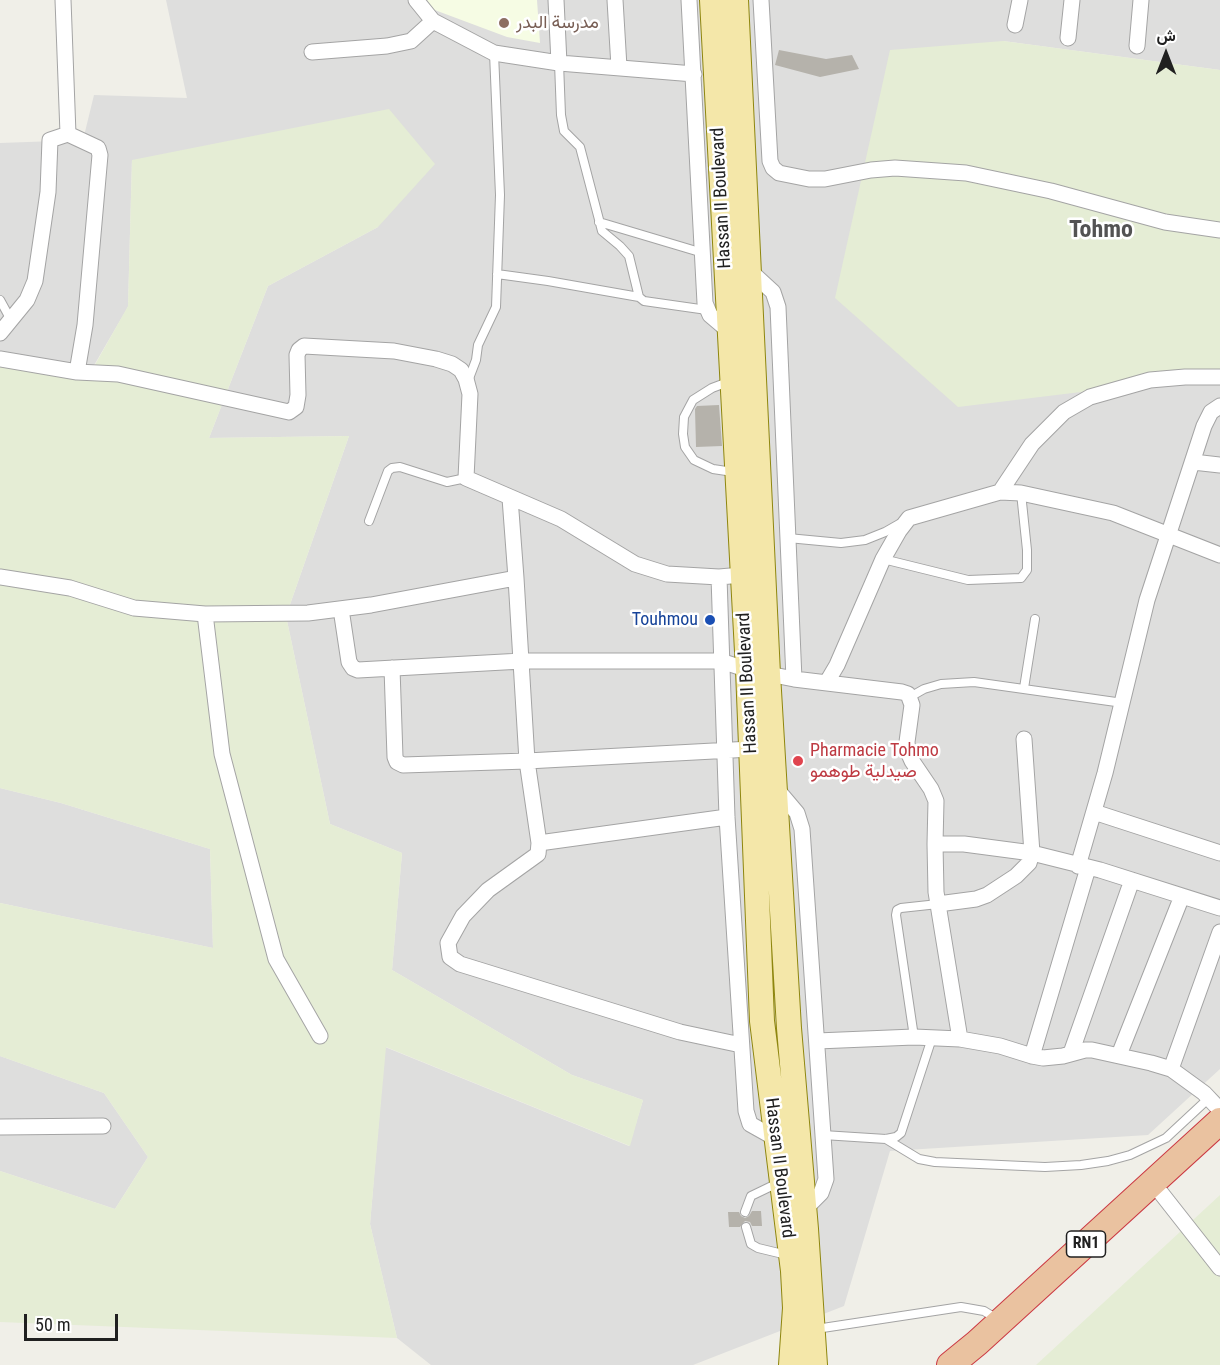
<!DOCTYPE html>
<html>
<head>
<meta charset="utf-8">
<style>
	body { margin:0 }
	#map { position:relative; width:1220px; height:1365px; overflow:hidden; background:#f0efe8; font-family:"Roboto Condensed",Vazirmatn,sans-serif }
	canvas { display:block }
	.north { position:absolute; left:1136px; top:24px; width:60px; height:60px; -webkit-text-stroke:4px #fff; paint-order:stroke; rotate:0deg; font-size:16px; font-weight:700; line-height:24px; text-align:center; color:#202020 }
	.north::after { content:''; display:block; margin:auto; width:21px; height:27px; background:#202020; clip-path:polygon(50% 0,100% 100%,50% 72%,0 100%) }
	.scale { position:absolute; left:24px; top:1314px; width:94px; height:27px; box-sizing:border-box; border:3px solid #202020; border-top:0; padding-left:8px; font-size:18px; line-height:21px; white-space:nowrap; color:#202020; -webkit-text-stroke:4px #fff; paint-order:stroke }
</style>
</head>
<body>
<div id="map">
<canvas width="1220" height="1365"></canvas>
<div class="north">ش</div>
<div class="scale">50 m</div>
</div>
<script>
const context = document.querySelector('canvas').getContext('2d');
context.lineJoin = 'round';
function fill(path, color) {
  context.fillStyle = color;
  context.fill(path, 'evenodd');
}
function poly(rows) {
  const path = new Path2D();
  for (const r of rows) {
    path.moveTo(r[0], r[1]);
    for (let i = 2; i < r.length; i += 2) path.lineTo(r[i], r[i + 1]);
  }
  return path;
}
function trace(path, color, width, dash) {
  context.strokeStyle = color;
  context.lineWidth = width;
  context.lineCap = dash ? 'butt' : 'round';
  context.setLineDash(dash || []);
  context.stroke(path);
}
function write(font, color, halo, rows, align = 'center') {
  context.font = font + ' "Roboto Condensed",Vazirmatn,sans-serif';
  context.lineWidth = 5;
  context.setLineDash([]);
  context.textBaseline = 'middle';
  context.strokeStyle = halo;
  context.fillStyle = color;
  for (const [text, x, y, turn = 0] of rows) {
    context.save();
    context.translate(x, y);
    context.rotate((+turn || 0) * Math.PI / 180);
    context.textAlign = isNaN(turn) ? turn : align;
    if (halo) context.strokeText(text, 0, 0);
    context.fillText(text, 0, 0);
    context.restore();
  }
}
fill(poly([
	[166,0,1220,0,1220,70,1003,41,1220,375,1220,1069,1148,1135,890,1151,844,1306,693,1365,431,1365,397,1338,370,1224,385,1047,629,1146,643,1100,572,1075,392,970,402,853,330,824,286,616,349,436,209,438,268,286,378,227,132,160,128,307,86,379,0,364,0,143,83,140,94,95,187,98],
	[0,788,61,803,210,849,213,948,0,903],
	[0,1056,104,1093,148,1157,115,1209,0,1171]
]), '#dededd');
fill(poly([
	[427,0,537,0,540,43,507,37,432,9]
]), '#f6fce4');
fill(poly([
	[1003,41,1220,70,1220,375,958,407,835,298,890,50],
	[389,109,435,164,378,227,268,286,209,438,349,436,286,616,330,824,402,853,392,970,572,1075,643,1100,630,1146,386,1047,370,1224,397,1338,0,1322,0,1171,115,1209,148,1157,104,1093,0,1056,0,903,213,948,210,849,61,803,0,788,0,364,87,379,128,306,132,160],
	[1220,1195,1220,1365,1036,1365]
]), '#e5edd5');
fill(poly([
	[779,50,826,59,852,55,859,69,820,77,775,65],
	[719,405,722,446,696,447,695,409,697,406],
	[752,1211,761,1211,762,1226,752,1226,750,1222,745,1221,740,1227,729,1227,728,1212,739,1212,741,1216,745,1218,749,1216]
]), '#b5b2ab');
const service = poly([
	[559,63,561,115,564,131,580,147,602,231,620,246,629,256,639,297,644,301,707,310],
	[599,222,703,253],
	[497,274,548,281,639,297],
	[0,300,11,320],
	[468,381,476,360,478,345,496,307,500,195,494,53],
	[728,382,712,388,693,400,684,417,683,434,685,447,694,460,713,469,733,472],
	[369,521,388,471,392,468,400,467,447,482,466,478],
	[788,538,841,543,865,540,885,532,899,524],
	[883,559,968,580,1021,578,1027,570,1027,550,1021,493],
	[1024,688,1035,619],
	[910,697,924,689,941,684,974,682,1123,703],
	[914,1037,896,915,897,910,901,908,938,904],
	[823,1135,886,1139,896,1137,901,1133,932,1038],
	[886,1139,919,1159,935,1162,1045,1167,1081,1165,1108,1161,1130,1155,1166,1138,1209,1098],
	[745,1212,751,1196,778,1183],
	[746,1227,751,1244,758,1248,787,1255],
	[816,1329,961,1307,984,1311,997,1319]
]);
const minor = poly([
	[63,0,68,134],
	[416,0,433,21,494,53,559,63,694,74],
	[556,0,559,63],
	[615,0,619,67],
	[689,0,705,303,710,315,730,332],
	[761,0,770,161,773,168,779,173,809,179,825,179,871,170,895,168,966,173,1051,191,1165,222,1220,230],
	[1015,25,1020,0],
	[1068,38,1072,0],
	[1137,46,1141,0],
	[312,52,387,46,411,41,433,21],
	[748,269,773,292,778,307,794,679],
	[0,333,27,300,35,281,48,192,50,140,68,134,98,148,100,155,85,325,77,372],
	[0,359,77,372,118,374,289,412,296,407,298,395,297,355,299,350,304,346,394,351,436,359,452,364,461,370,466,379,470,394,466,478,561,519,635,564,667,574,719,577,742,575],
	[1193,462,1220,465],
	[1000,492,1032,444,1064,412,1090,397,1150,380,1185,377,1220,377],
	[510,498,516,578],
	[0,577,70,588,134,608,205,614,308,613,371,605,516,578,527,761,539,843,727,817],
	[719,577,727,817,746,1111,750,1124,775,1138],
	[341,609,349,662,353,668,358,670,522,661,721,661,748,670,794,679,902,692,908,694,912,705,907,742,908,752,912,761,931,789,936,801,935,844,964,844,1032,853,1100,870,1220,908],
	[205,614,222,754,276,959,320,1036],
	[392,668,395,757,397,762,403,765,527,761,751,749],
	[827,682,837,665,883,559,899,531,909,518,1000,492,1021,493,1113,513,1220,555],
	[775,787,797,813,802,829,826,1179,821,1193,804,1210],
	[1094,812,1220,853],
	[539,843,538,854,488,890,463,916,448,943,450,957,460,964,680,1032,741,1045],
	[935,844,936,892,960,1039],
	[1078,866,1105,773,1147,600,1204,426,1211,412,1220,406],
	[938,904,976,899,987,895,1016,876,1029,863,1032,853,1024,739],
	[817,1041,914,1037,960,1039,1000,1046,1032,1056,1043,1058,1063,1056,1085,1050,1092,1050,1151,1063,1171,1069,1204,1093,1220,1110],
	[1071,1053,1132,880],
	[1119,1055,1182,896],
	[1032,1056,1088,868],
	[1171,1069,1220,932],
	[0,1127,103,1126],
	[1161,1193,1220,1268]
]);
const primary = poly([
	[712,0,748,670,762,1021,793,1271,795,1308,791,1365],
	[736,0,768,674,789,1028,806,1229,815,1365]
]);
const trunk = poly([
	[950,1365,977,1343,1220,1121]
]);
trace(service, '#a4a4a4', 10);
trace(minor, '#a4a4a4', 17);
trace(primary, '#8e860e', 26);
trace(trunk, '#cb3842', 28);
trace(service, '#fff', 8);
trace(minor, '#fff', 15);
trace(primary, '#f4e7a9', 24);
trace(trunk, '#eac2a0', 26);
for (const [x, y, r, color] of [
	[504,23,6,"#8d6e63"],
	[710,620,6,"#1a4fb4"],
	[798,761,6,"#e0444e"]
]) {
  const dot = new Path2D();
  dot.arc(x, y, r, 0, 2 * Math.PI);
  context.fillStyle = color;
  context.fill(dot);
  trace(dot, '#fff', 2);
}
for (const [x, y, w] of [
	[1086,1244,39]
]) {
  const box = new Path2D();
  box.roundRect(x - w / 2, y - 13, w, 26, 4.5);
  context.fillStyle = '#fff';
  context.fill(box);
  trace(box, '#202020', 1.5);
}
write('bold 16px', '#202020', null, [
	["RN1",1086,1244]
]);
write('18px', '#785e54', '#fff', [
	["مدرسة البدر",516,23]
], 'left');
write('18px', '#202020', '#fff', [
	["Hassan II Boulevard",722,198,-93],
	["Hassan II Boulevard",748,683,-93],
	["Hassan II Boulevard",779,1168,83]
]);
write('18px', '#164399', '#fff', [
	["Touhmou",698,620]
], 'right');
write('18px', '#be3a42', '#fff', [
	["Pharmacie Tohmo",810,751],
	["صيدلية طوهمو",810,772]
], 'left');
write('bold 24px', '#535353', '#fff', [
	["Tohmo",1101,231]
]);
</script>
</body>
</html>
